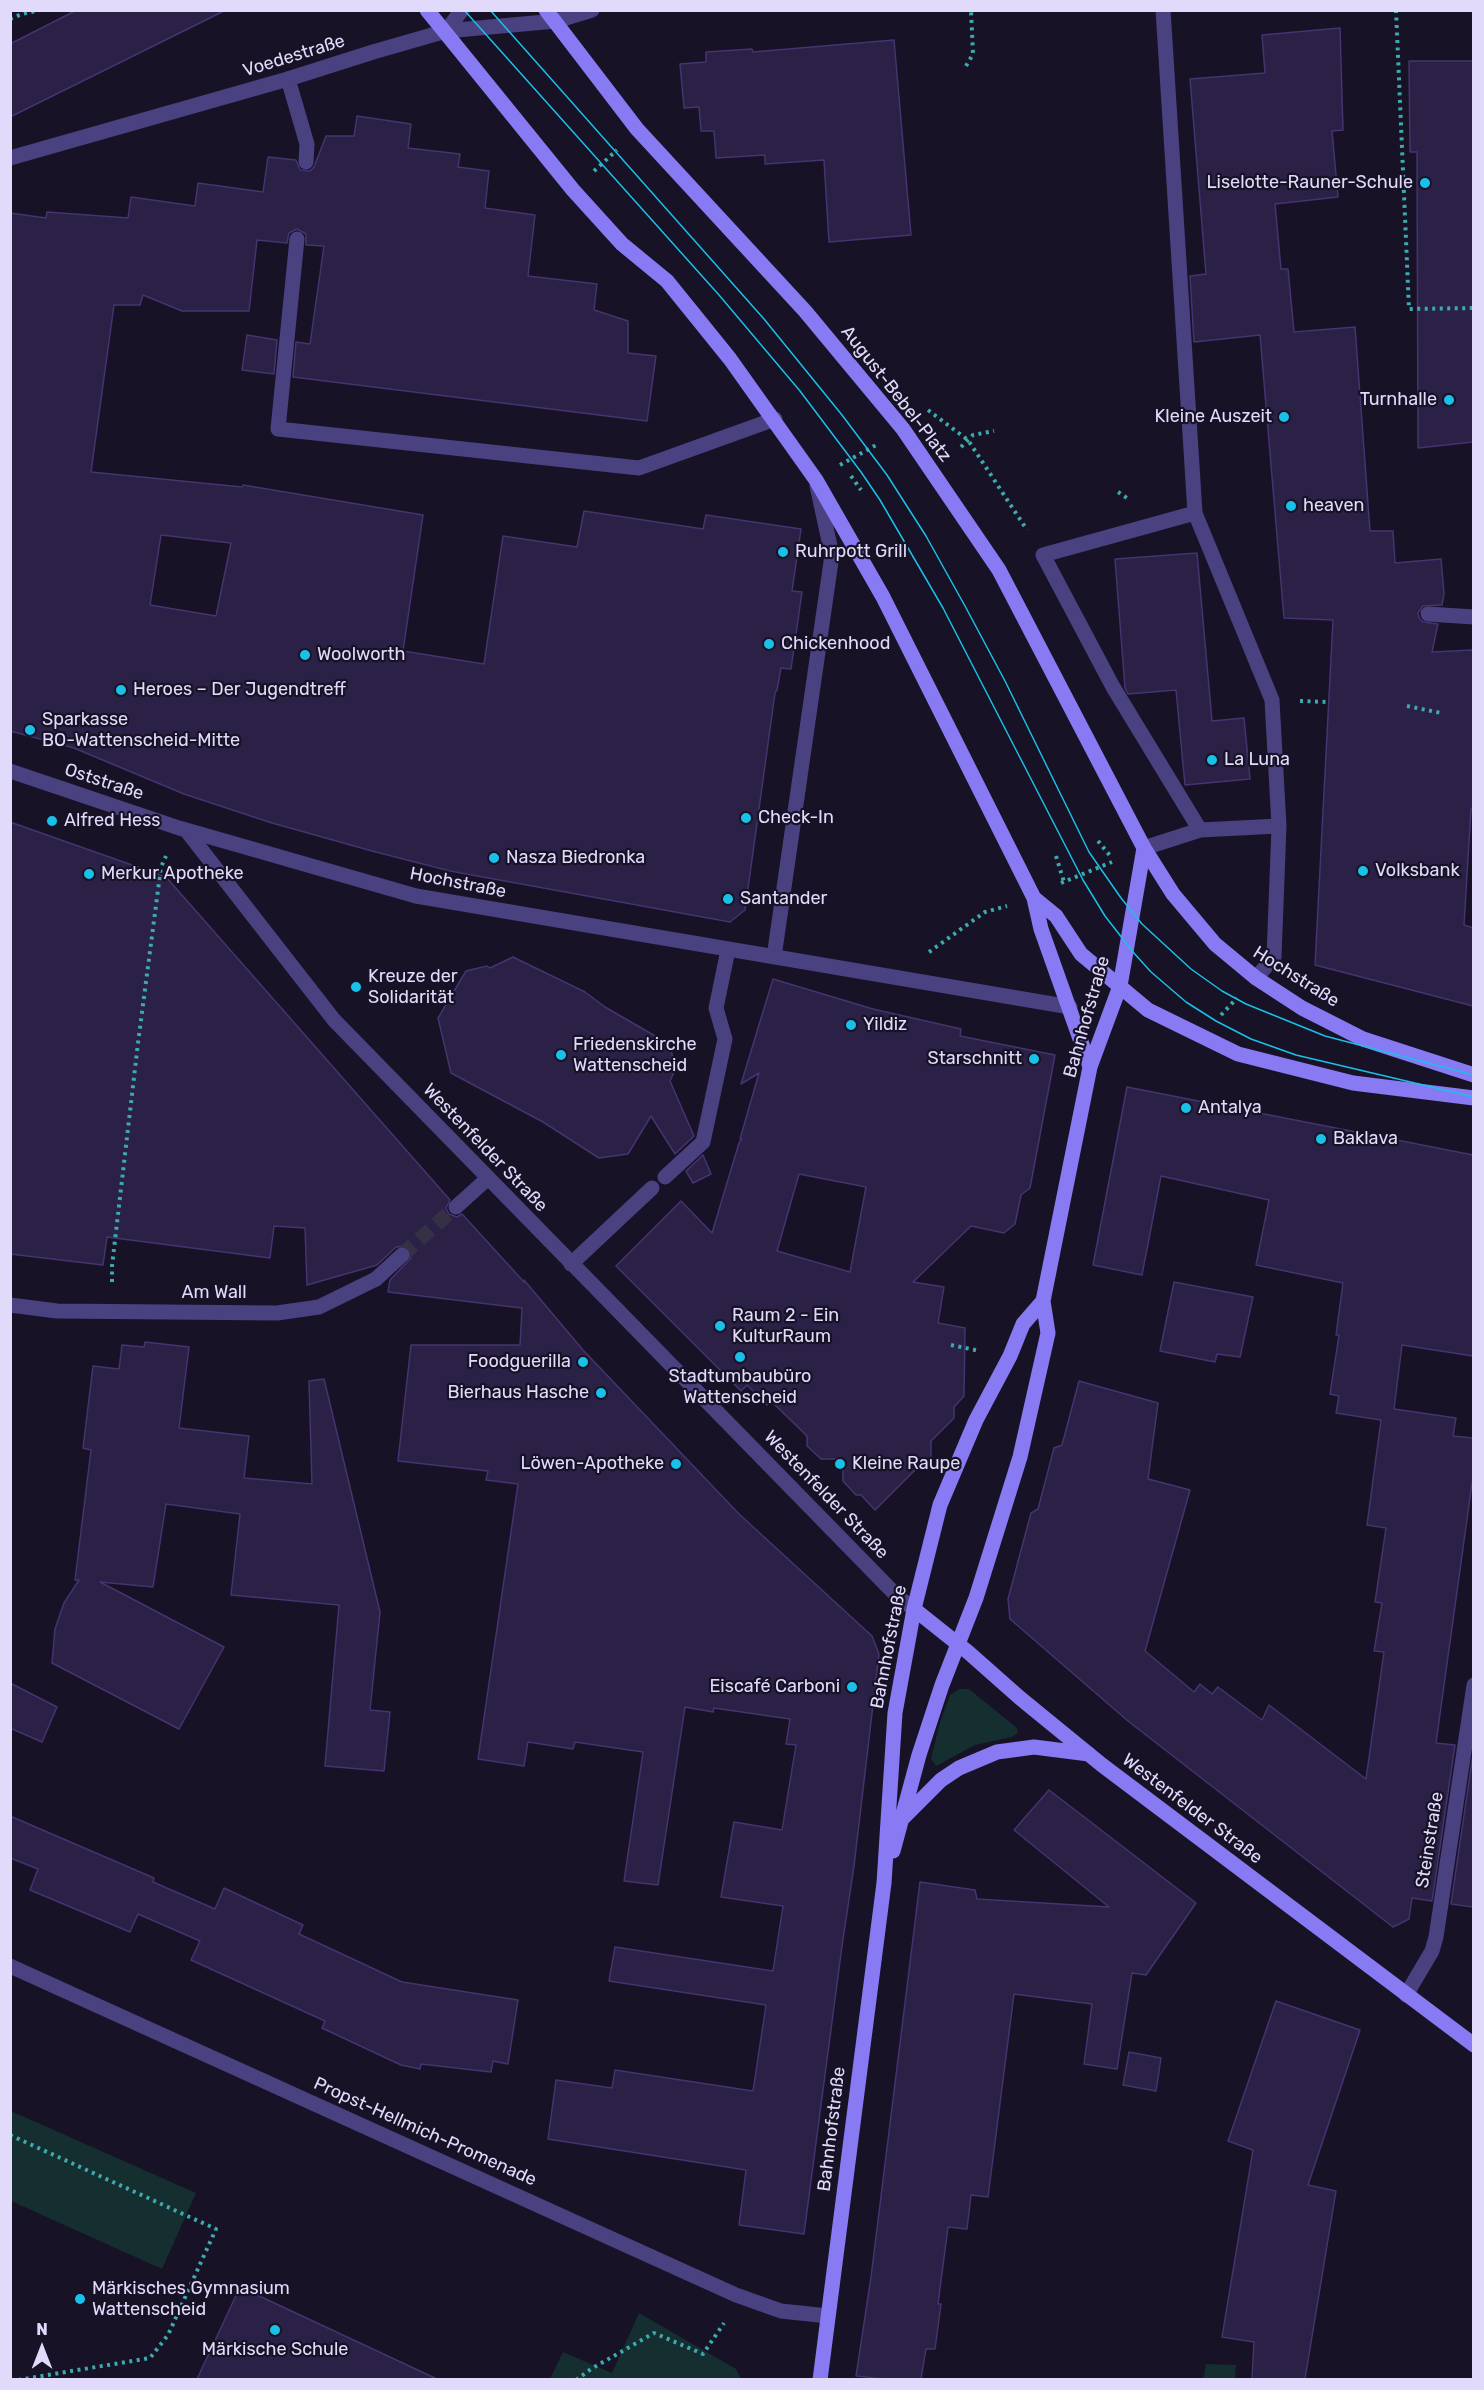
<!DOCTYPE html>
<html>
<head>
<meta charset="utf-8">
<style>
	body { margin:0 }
	#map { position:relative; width:1484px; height:2390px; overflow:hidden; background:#171226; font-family:Rubik,sans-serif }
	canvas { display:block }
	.frame { position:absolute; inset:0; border:12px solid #e1dafb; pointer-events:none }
	.north { position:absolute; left:12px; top:2318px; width:60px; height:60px; -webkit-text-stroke:4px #171226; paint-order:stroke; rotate:0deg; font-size:16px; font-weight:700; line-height:24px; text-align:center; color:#e1dafb }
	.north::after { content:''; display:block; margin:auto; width:21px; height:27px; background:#e1dafb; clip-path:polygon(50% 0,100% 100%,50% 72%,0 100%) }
</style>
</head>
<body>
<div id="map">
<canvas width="1484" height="2390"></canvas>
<div class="frame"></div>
<div class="north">N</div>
</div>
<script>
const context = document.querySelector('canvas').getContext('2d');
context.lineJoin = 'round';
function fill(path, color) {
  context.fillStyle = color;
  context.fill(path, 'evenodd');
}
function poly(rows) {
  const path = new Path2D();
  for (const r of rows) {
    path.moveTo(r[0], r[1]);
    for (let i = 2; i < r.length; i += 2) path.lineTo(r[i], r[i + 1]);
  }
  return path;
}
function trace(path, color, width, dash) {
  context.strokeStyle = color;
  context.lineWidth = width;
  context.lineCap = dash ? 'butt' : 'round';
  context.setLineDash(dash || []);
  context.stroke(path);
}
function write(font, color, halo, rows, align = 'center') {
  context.font = font + ' Rubik,sans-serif';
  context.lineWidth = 4.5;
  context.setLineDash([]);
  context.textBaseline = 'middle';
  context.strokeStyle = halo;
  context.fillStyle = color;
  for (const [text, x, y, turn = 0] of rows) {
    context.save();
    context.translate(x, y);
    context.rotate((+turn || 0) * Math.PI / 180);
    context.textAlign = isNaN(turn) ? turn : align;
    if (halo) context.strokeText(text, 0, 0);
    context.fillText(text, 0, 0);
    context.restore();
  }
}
fill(poly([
	[959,1689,969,1689,1017,1728,1018,1733,1012,1737,975,1745,936,1766,931,1759,940,1722,950,1695],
	[11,2111,196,2193,162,2269,11,2201],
	[639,2313,736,2369,741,2379,550,2379,563,2352,612,2373],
	[1206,2364,1236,2365,1235,2379,1203,2379]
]), '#152e2f');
const building = poly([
	[77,10,226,10,10,117,10,44,77,10],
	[1340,28,1343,130,1332,131,1338,197,1275,204,1281,269,1288,269,1294,332,1355,327,1370,531,1393,531,1395,563,1441,559,1444,594,1442,605,1423,606,1418,613,1419,618,1423,622,1438,624,1432,652,1473,650,1473,809,1471,809,1464,925,1473,928,1473,1006,1315,965,1333,620,1284,618,1260,335,1194,342,1190,276,1206,274,1190,79,1265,73,1262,35,1340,28],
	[894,40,911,235,829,242,824,160,765,164,765,155,716,158,714,131,701,131,699,107,684,108,680,64,706,62,706,52,752,49,753,52,894,40],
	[1409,61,1473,61,1473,442,1418,448,1417,152,1410,152,1409,61],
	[357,116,411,124,408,148,460,154,458,167,489,171,485,208,535,215,528,276,597,284,594,310,628,321,628,353,656,356,647,421,293,377,296,342,310,344,324,246,306,245,306,234,297,229,289,233,287,243,257,240,249,311,182,311,143,295,140,305,114,305,91,472,242,487,243,485,423,515,403,651,484,664,503,536,577,547,584,511,703,529,706,515,801,529,792,591,802,592,791,669,781,668,777,690,775,693,745,910,730,922,450,871,372,851,272,823,184,794,74,748,10,731,10,213,46,218,47,212,128,218,131,197,195,206,198,183,263,192,268,157,296,160,300,170,310,171,314,167,326,136,354,136,357,116],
	[161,535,231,543,216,616,150,605,161,535],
	[247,335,277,340,274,374,242,370,247,335],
	[1197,553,1212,721,1244,718,1250,779,1185,785,1176,690,1128,694,1125,688,1115,559,1197,553],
	[10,822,166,877,450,1200,446,1208,449,1214,457,1217,462,1214,524,1282,524,1280,583,1350,739,1514,872,1636,879,1654,854,1866,842,1946,804,2234,739,2225,746,2170,548,2139,556,2080,612,2088,615,2070,753,2091,766,2005,609,1981,615,1947,773,1971,783,1906,721,1897,734,1822,782,1830,796,1745,786,1744,790,1719,714,1708,713,1712,685,1707,658,1885,624,1881,643,1752,575,1742,573,1749,528,1742,524,1766,478,1759,518,1484,486,1480,488,1471,398,1461,411,1345,520,1345,522,1308,388,1292,390,1280,411,1258,411,1252,404,1246,396,1247,377,1265,307,1285,305,1228,274,1226,270,1258,107,1237,103,1265,10,1254,10,822],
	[513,957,585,992,605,1007,669,1044,676,1068,670,1081,694,1136,675,1154,651,1116,628,1154,599,1158,543,1122,451,1073,438,1018,466,971,487,966,490,968,513,957],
	[773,979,873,1009,961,1029,960,1036,1055,1055,1030,1188,1021,1195,1015,1224,1004,1233,971,1226,913,1282,944,1287,938,1323,965,1328,964,1396,954,1407,954,1418,931,1441,931,1467,918,1467,875,1510,861,1495,856,1495,843,1481,843,1459,821,1459,807,1446,807,1436,771,1401,767,1405,747,1385,741,1391,616,1266,681,1201,712,1233,739,1143,742,1139,740,1139,759,1073,741,1084,773,979],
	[799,1174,866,1187,850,1272,777,1251,799,1174],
	[1127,1087,1473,1155,1473,1356,1402,1345,1394,1409,1456,1418,1453,1436,1473,1438,1473,1476,1436,1743,1455,1745,1432,1901,1412,1898,1409,1919,1393,1927,1128,1721,1010,1619,1008,1599,1031,1513,1038,1509,1054,1448,1062,1445,1079,1381,1158,1403,1148,1479,1190,1490,1145,1651,1194,1692,1200,1684,1212,1694,1218,1687,1262,1720,1269,1705,1366,1779,1384,1652,1374,1651,1382,1603,1375,1602,1386,1528,1367,1525,1381,1420,1336,1413,1339,1396,1330,1394,1339,1335,1336,1335,1343,1283,1256,1265,1269,1200,1161,1176,1142,1275,1093,1265,1127,1087],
	[703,1155,711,1174,693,1183,686,1171,703,1155],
	[1174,1282,1253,1297,1240,1357,1217,1354,1215,1362,1160,1351,1174,1282],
	[145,1342,189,1347,179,1428,249,1436,244,1478,312,1484,309,1381,324,1379,380,1612,370,1710,390,1712,384,1771,325,1766,339,1605,231,1595,240,1514,166,1504,153,1587,100,1582,224,1647,179,1729,52,1663,55,1629,64,1603,79,1580,75,1580,91,1450,83,1448,93,1366,119,1369,122,1345,144,1347,145,1342],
	[10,1683,57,1707,42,1742,10,1728,10,1683],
	[1473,1754,1473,1907,1451,1904,1473,1754],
	[1049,1790,1196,1903,1146,1975,1132,1973,1117,2069,1084,2064,1092,2004,1014,1994,988,2197,971,2195,967,2229,948,2227,938,2304,941,2304,935,2349,926,2349,921,2379,884,2379,856,2376,871,2277,920,1882,975,1890,977,1899,1109,1907,1014,1830,1049,1790],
	[10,1816,154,1878,153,1882,215,1909,224,1888,303,1925,299,1934,402,1982,518,2000,508,2064,493,2061,491,2072,421,2064,420,2069,401,2065,322,2028,325,2021,191,1960,200,1941,138,1914,130,1932,30,1890,38,1869,10,1858,10,1816],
	[1276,2001,1360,2030,1308,2185,1336,2191,1305,2379,1252,2379,1254,2342,1222,2337,1253,2150,1228,2141,1276,2001],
	[1129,2052,1161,2058,1156,2091,1123,2085,1129,2052],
	[240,2287,437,2379,197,2379,240,2287]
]);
fill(building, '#2b2045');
trace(building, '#45346f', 1.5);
trace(poly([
	[402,1255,456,1207]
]), '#353046', 15, [15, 8]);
trace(poly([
	[1396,10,1409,309,1474,308],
	[10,19,22,14,40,10],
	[966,66,973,54,971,10],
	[594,171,617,150],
	[928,410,968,440,1027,530],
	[961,447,973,435,994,431],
	[840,465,878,444],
	[851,476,861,490],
	[1118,492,1130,500],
	[1300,701,1328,702],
	[1407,706,1441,713],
	[1098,841,1112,858],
	[1056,856,1064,882],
	[1061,883,1112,862],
	[929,952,985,912,1007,906],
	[1221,1015,1237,998],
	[112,1282,112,1266,138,1043,161,867,166,856],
	[951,1345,980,1351],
	[10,2135,216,2229,168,2335,150,2358,18,2380],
	[576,2380,591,2369,654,2333,703,2354,724,2323]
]), '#3caaae', 4, [3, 4.5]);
trace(poly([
	[288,79,307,144,306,162],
	[297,239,278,429,639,468,775,419],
	[1428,614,1474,617],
	[10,1305,57,1311,277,1313,319,1307,376,1279]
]), '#4a4180', 15);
trace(poly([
	[1163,10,1195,513,1272,700,1279,826,1274,957,1256,978],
	[446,31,462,10],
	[10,158,288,79,373,52,446,31,556,21,592,10],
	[1195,513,1043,555,1113,687,1200,830],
	[10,771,179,828,416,896,1070,1007],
	[186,830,334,1020,897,1596,914,1609],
	[1144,848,1200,830,1279,826],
	[774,957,832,555,817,486],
	[665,1177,703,1142,725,1039,716,1008,728,950],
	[456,1207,487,1179],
	[571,1264,652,1188],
	[376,1279,402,1255],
	[10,1966,736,2295,781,2311,828,2316],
	[1406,1995,1432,1951,1436,1937,1474,1685]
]), '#4a4180', 15);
trace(poly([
	[427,10,573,190,622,244,667,281,730,359,816,480,883,597,1034,898,1041,929,1090,1067],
	[546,10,637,129,805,311,903,429,999,570,1144,848,1173,894,1215,944,1256,978,1302,1008,1363,1039,1474,1075],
	[1034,898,1056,916,1081,954,1148,1010,1238,1054,1353,1083,1474,1098],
	[914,1609,968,1652,1020,1698,1102,1765,1474,2045],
	[902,1819,941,1780,959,1768,997,1752,1034,1747,1089,1754],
	[893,1851,919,1755,942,1685,976,1598,1020,1457,1048,1333,1043,1301,1090,1067,1120,986,1144,848],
	[820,2380,884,1883,895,1713,914,1609,940,1505,976,1420,1010,1356,1023,1324,1043,1301]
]), '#887af2', 15);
trace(poly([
	[464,10,719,295,800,391,861,472,880,500,943,608,1083,880,1105,916,1133,952,1151,972,1186,1002,1216,1021,1251,1039,1296,1055,1474,1097],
	[490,10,764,319,842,415,887,475,926,536,965,606,1005,681,1089,852,1121,898,1142,924,1191,969,1222,991,1246,1004,1325,1036,1474,1075]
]), '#19c1e9', 1.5);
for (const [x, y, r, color] of [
	[1425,183,6,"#19c1e9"],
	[1449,400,6,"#19c1e9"],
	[1284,417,6,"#19c1e9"],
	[1291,506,6,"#19c1e9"],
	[783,552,6,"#19c1e9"],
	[769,644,6,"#19c1e9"],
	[305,655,6,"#19c1e9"],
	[121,690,6,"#19c1e9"],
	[30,730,6,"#19c1e9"],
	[1212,760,6,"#19c1e9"],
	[746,818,6,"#19c1e9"],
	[52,821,6,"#19c1e9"],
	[494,858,6,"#19c1e9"],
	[1363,871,6,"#19c1e9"],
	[89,874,6,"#19c1e9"],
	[728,899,6,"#19c1e9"],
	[356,987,6,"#19c1e9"],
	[851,1025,6,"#19c1e9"],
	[561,1055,6,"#19c1e9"],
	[1034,1059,6,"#19c1e9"],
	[1186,1108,6,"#19c1e9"],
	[1321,1139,6,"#19c1e9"],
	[720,1326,6,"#19c1e9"],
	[740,1357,6,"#19c1e9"],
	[583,1362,6,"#19c1e9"],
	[601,1393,6,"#19c1e9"],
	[676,1464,6,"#19c1e9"],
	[840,1464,6,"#19c1e9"],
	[852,1687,6,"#19c1e9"],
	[80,2299,6,"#19c1e9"],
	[275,2330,6,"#19c1e9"]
]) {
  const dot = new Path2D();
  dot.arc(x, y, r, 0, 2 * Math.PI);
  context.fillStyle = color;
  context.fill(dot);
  trace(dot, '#171226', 2);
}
write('18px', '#e1dafb', '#171226', [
	["Voedestraße",294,56,-17],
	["August-Bebel-Platz",896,394,52],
	["Oststraße",104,782,18],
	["Hochstraße",458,883,11],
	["Hochstraße",1296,977,32],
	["Bahnhofstraße",1087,1017,-74],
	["Westenfelder Straße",485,1148,46],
	["Am Wall",214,1293],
	["Westenfelder Straße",826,1495,46],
	["Bahnhofstraße",889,1647,-79],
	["Westenfelder Straße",1192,1809,37],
	["Steinstraße",1430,1840,-81],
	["Bahnhofstraße",832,2129,-83],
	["Propst-Hellmich-Promenade",425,2132,24]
]);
write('18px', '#e1dafb', '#171226', [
	["Liselotte-Rauner-Schule",1413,183,"right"],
	["Turnhalle",1437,400,"right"],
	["Kleine Auszeit",1272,417,"right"],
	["heaven",1303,506],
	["Ruhrpott Grill",795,552],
	["Chickenhood",781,644],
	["Woolworth",317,655],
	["Heroes – Der Jugendtreff",133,690],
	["Sparkasse",42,720],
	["BO-Wattenscheid-Mitte",42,741],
	["La Luna",1224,760],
	["Check-In",758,818],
	["Alfred Hess",64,821],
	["Nasza Biedronka",506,858],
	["Volksbank",1375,871],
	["Merkur Apotheke",101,874],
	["Santander",740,899],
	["Kreuze der",368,977],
	["Solidarität",368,998],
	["Yildiz",863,1025],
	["Friedenskirche",573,1045],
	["Wattenscheid",573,1066],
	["Starschnitt",1022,1059,"right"],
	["Antalya",1198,1108],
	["Baklava",1333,1139],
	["Raum 2 - Ein",732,1316],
	["KulturRaum",732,1337],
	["Foodguerilla",571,1362,"right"],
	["Stadtumbaubüro",740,1377,"center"],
	["Wattenscheid",740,1398,"center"],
	["Bierhaus Hasche",589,1393,"right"],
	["Löwen-Apotheke",664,1464,"right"],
	["Kleine Raupe",852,1464],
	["Eiscafé Carboni",840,1687,"right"],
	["Märkisches Gymnasium",92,2289],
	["Wattenscheid",92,2310],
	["Märkische Schule",275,2350,"center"]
], 'left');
</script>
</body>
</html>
